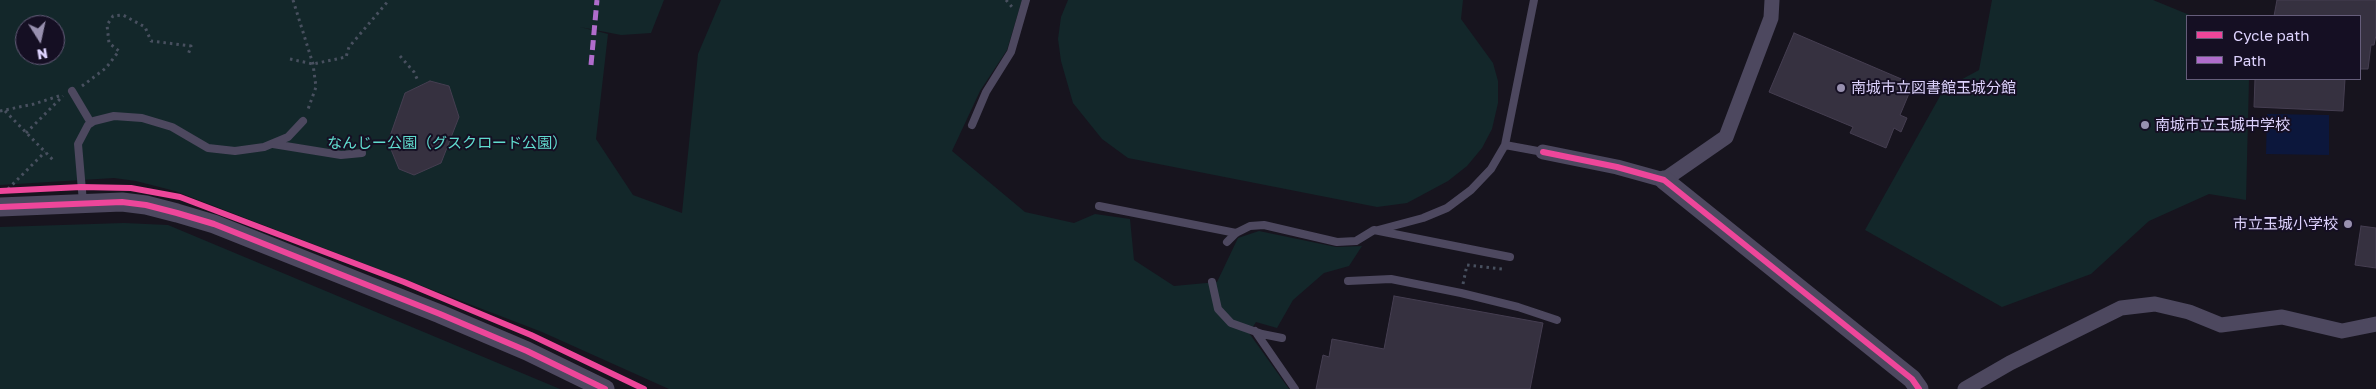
<!DOCTYPE html>
<html>
<head>
<meta charset="utf-8">
<style>
	body { margin:0 }
	#map { position:relative; width:2376px; height:389px; overflow:hidden; background:#17141e; font-family:"Golos Text",sans-serif }
	canvas { display:block }
	.legend { position:absolute; left:2186px; top:15px; width:175px; height:65px; box-sizing:border-box; background:#150f23; border:1px solid #655d7a; margin:0; padding:6px 9px; list-style:none; font-size:15px; color:#ddd2fd }
	.legend li { display:flex; align-items:center; gap:10px; height:25px }
	.legend b { width:25px; border:1px solid #655d7a }
	.north { position:absolute; left:15px; top:15px; width:50px; height:50px; box-sizing:border-box; background:#150f23; border:1px solid #655d7a; border-radius:50%; rotate:170deg; font-size:14px; font-weight:700; line-height:20px; text-align:center; color:#ddd2fd }
	.north::after { content:''; display:block; margin:auto; width:18px; height:22px; background:#9890af; clip-path:polygon(50% 0,100% 100%,50% 72%,0 100%) }
</style>
</head>
<body>
<div id="map">
<canvas width="2376" height="389"></canvas>
<ul class="legend">
<li><b style="height:6px;background:#ed469a"></b>Cycle path</li>
<li><b style="height:6px;background:#b06ccc"></b>Path</li>
</ul>
<div class="north">N</div>
</div>
<script>
const context = document.querySelector('canvas').getContext('2d');
context.lineJoin = 'round';
function fill(path, color) {
  context.fillStyle = color;
  context.fill(path, 'evenodd');
}
function poly(rows) {
  const path = new Path2D();
  for (const r of rows) {
    path.moveTo(r[0], r[1]);
    for (let i = 2; i < r.length; i += 2) path.lineTo(r[i], r[i + 1]);
  }
  return path;
}
function trace(path, color, width, dash) {
  context.strokeStyle = color;
  context.lineWidth = width;
  context.lineCap = dash ? 'butt' : 'round';
  context.setLineDash(dash || []);
  context.stroke(path);
}
function write(font, color, halo, rows, align = 'center') {
  context.font = font + ' "Golos Text","Noto Sans JP",sans-serif';
  context.lineWidth = 4;
  context.setLineDash([]);
  context.textBaseline = 'middle';
  context.strokeStyle = halo;
  context.fillStyle = color;
  for (const [text, x, y, turn = 0] of rows) {
    context.save();
    context.translate(x, y);
    context.rotate((+turn || 0) * Math.PI / 180);
    context.textAlign = isNaN(turn) ? turn : align;
    if (halo) context.strokeText(text, 0, 0);
    context.fillText(text, 0, 0);
    context.restore();
  }
}
fill(poly([
	[0,0,664,0,651,33,621,35,580,27,608,34,596,139,633,195,682,213,698,54,721,0,1022,0,1007,50,980,91,952,151,1025,212,1074,223,1095,214,1130,219,1134,260,1174,286,1217,282,1238,238,1259,231,1336,247,1362,246,1349,266,1324,273,1293,300,1277,328,1256,322,1249,333,1289,389,669,389,542,332,175,191,136,181,114,178,0,185],
	[25,25,55,25,55,55,25,55],
	[1068,0,1463,0,1461,19,1493,63,1498,81,1498,103,1492,129,1482,148,1467,166,1448,181,1407,203,1377,207,1128,158,1102,139,1073,103,1061,61,1058,39,1061,17],
	[1992,0,2153,0,2192,16,2187,16,2187,79,2249,79,2246,200,2209,194,2149,221,2091,274,2002,307,1865,230,1944,89,1979,70],
	[124,223,168,225,560,389,0,389,0,227]
]), '#13272a');
fill(poly([
	[2267,114,2329,115,2329,155,2266,154]
]), '#0c173c');
const building = poly([
	[2277,0,2376,0,2376,35,2374,45,2371,45,2368,69,2360,69,2360,16,2274,16,2277,0],
	[1794,33,1913,84,1900,115,1907,118,1901,132,1894,128,1886,148,1850,133,1853,127,1769,92,1794,33],
	[2255,79,2345,79,2343,111,2254,107,2255,79],
	[430,81,449,86,459,117,441,163,414,175,399,169,388,142,405,93,430,81],
	[2361,226,2376,228,2376,268,2355,265,2361,226],
	[1394,296,1543,323,1530,389,1316,389,1323,355,1329,357,1332,339,1384,349,1394,296]
]);
fill(building, '#363140');
trace(building, '#453e51', 1);
trace(poly([
	[293,0,313,64,316,87,307,112],
	[1006,0,1012,7],
	[400,56,414,72,418,81],
	[290,59,313,64,346,57,349,47,389,0],
	[82,86,106,68,119,51,109,43,107,25,113,16,123,15,145,27,151,41,191,46,188,55],
	[0,111,34,104,62,95],
	[5,111,55,162],
	[26,133,63,96],
	[8,189,45,152],
	[1463,284,1467,265,1502,269]
]), '#48505f', 3, [2.5, 4]);
trace(poly([
	[72,91,91,123],
	[972,125,986,92,1011,52,1026,0],
	[273,144,341,155,362,153],
	[1505,145,1534,0],
	[83,202,78,144,88,125,94,121,114,116,142,118,172,127,208,148,235,151,264,147,288,137,303,121],
	[1099,206,1236,233],
	[1378,230,1423,218,1447,208,1471,190,1491,169,1505,145,1543,152],
	[1227,242,1236,233,1250,226,1264,225,1337,242,1356,241,1374,230,1510,257],
	[1348,281,1391,279,1461,293,1518,307,1557,320],
	[1212,282,1218,309,1231,323,1262,334,1282,338],
	[1255,331,1295,389]
]), '#4d485f', 8);
trace(poly([
	[1543,152,1617,167,1664,180,1726,137,1771,18,1772,0],
	[1965,389,2010,363,2121,308,2155,304,2189,312,2221,325,2282,317,2342,331,2376,324]
]), '#4d485f', 15);
trace(poly([
	[1664,180,1912,379,1919,389],
	[0,207,122,202,146,205,177,213,214,224,440,314,527,351,605,389]
]), '#4d485f', 19);
trace(poly([
	[591,65,597,0]
]), '#b06ccc', 5, [10, 5]);
trace(poly([
	[1543,152,1617,167,1664,180,1912,379,1919,389],
	[0,191,81,187,131,188,180,197,404,282,531,335,644,389],
	[0,207,122,202,146,205,177,213,214,224,440,314,527,351,605,389]
]), '#ed469a', 6);
for (const [x, y, r, color] of [
	[1841,88,5,"#9890af"],
	[2145,125,5,"#9890af"],
	[2348,224,5,"#9890af"]
]) {
  const dot = new Path2D();
  dot.arc(x, y, r, 0, 2 * Math.PI);
  context.fillStyle = color;
  context.fill(dot);
  trace(dot, '#150f23', 2);
}
write('15px', '#ddd2fd', '#150f23', [
	["南城市立図書館玉城分館",1851,88],
	["南城市立玉城中学校",2155,125],
	["市立玉城小学校",2338,224,"right"]
], 'left');
write('15px', '#60dbce', '#150f23', [
	["なんじー公園（グスクロード公園）",447,143]
]);
</script>
</body>
</html>
